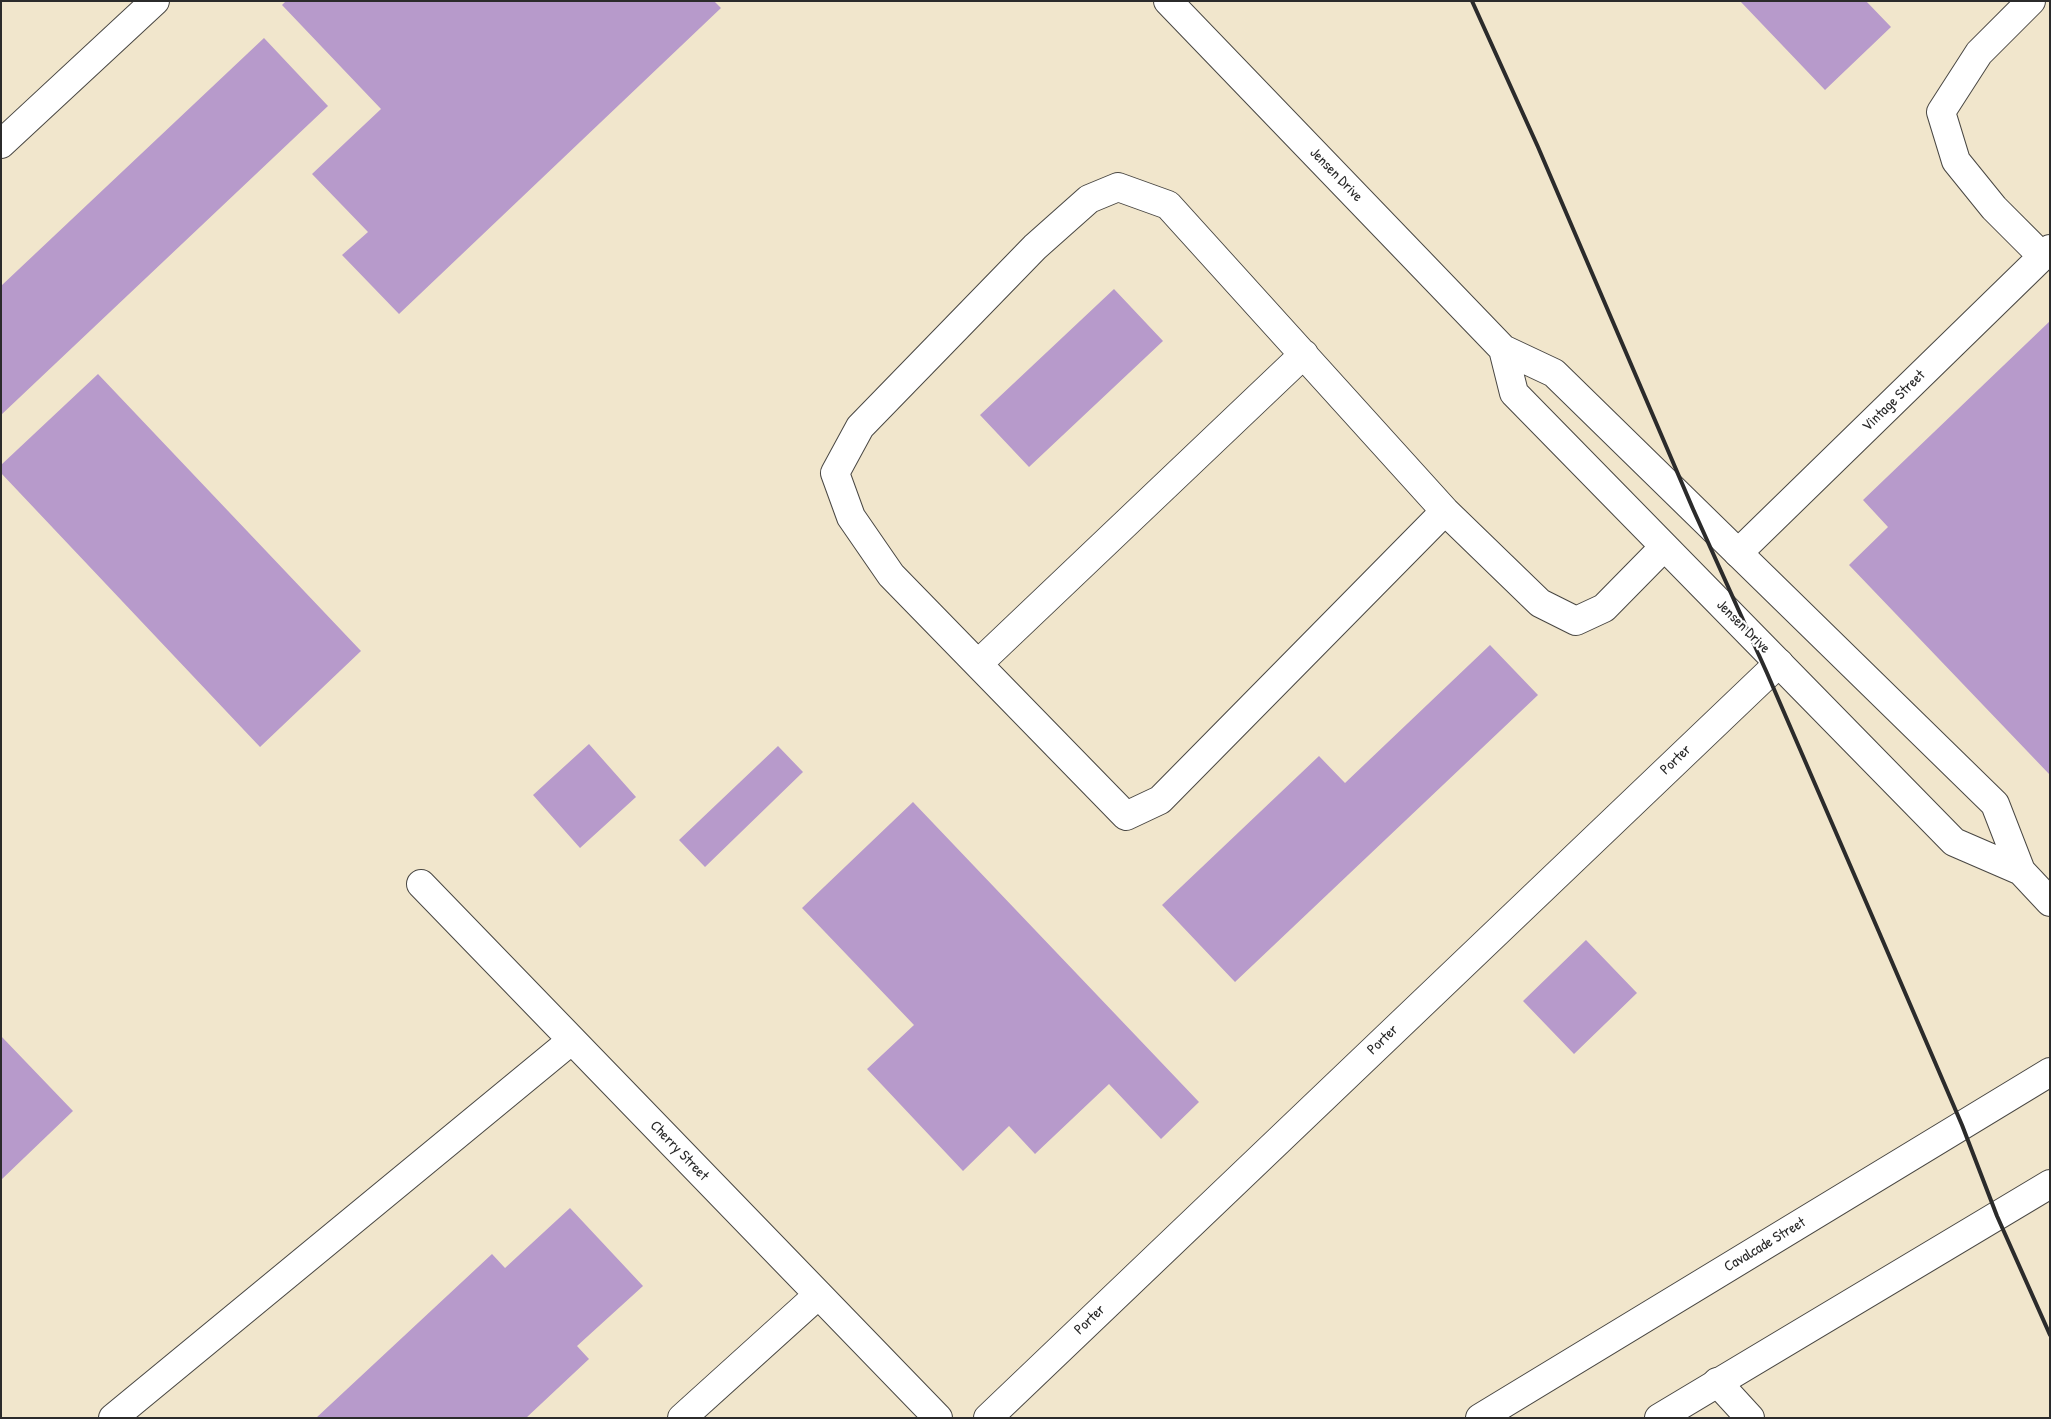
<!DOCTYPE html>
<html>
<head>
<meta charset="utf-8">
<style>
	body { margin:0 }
	#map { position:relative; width:2051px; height:1419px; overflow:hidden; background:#f1e6cc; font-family:"Patrick Hand",sans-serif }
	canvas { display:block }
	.frame { position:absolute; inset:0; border:2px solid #2b2b2b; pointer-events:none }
</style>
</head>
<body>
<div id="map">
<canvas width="2051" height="1419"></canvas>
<div class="frame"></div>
</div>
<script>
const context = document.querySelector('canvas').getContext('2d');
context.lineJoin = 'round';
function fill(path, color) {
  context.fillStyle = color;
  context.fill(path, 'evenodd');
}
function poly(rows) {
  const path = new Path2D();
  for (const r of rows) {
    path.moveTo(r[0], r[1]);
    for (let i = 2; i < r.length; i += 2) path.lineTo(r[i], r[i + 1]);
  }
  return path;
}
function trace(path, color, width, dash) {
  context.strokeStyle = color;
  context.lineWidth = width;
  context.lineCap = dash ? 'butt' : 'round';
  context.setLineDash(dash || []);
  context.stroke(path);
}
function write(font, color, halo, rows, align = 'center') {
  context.font = font + ' "Patrick Hand",sans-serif';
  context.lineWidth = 4.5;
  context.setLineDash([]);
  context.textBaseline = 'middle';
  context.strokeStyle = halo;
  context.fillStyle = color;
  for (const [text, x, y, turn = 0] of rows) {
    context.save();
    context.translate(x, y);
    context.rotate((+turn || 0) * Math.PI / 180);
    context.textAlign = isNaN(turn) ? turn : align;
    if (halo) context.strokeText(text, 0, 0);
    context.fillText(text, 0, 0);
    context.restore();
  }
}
fill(poly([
	[286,1,714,1,721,8,399,314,342,255,368,232,312,174,381,109,282,5],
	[1740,1,1866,1,1891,27,1825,90],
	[264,38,328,106,1,415,1,286],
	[1114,289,1163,341,1029,467,980,415],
	[2050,321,2050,775,1849,565,1888,527,1863,500],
	[98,374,361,651,260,747,1,473,1,465],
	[1490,645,1538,695,1235,982,1162,905,1319,756,1345,783],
	[589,744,636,797,580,848,533,795],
	[778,746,803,772,705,867,679,840],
	[913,802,1199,1102,1161,1139,1109,1084,1035,1154,1009,1126,963,1171,867,1069,914,1025,802,908],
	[1586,940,1637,993,1574,1054,1523,1001],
	[1,1036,73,1111,1,1180],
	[570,1208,643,1286,577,1346,589,1359,526,1418,316,1418,492,1254,505,1268]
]), '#b79acb');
const minor = poly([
	[2031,1,1979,53,1941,112,1956,161,1994,208,2042,256],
	[1,144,155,1],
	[1445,511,1160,800,1126,816,891,575,851,517,835,473,860,427,1035,247,1089,199,1118,187,1168,205,1445,511,1540,603,1576,621,1604,608,1664,547],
	[1738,553,2050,249],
	[978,664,1304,354],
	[421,884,938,1418],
	[1717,1382,1750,1418],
	[113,1418,572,1040],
	[682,1418,818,1295],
	[988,1418,1779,663]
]);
const major = poly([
	[1168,1,1503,349,1554,373,1995,804,2021,871],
	[1503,349,1514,393,1954,842,2021,871,2050,902],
	[1480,1418,2050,1072],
	[1659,1418,2050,1184]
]);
trace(minor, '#494743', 30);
trace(major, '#494743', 30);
trace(minor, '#fff', 28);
trace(major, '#fff', 28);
trace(poly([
	[1472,1,1538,147,1693,509,1767,673,1879,932,1962,1125,1997,1216,2050,1335]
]), '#2b2b2b', 4);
write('15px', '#2b2b2b', '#fff', [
	["Jensen Drive",1336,175,46],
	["Vintage Street",1894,401,-44],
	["Jensen Drive",1743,627,45],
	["Porter",1676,760,-44],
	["Porter",1383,1040,-44],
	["Cherry Street",679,1151,46],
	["Cavalcade Street",1765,1245,-31],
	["Porter",1090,1320,-44]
]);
</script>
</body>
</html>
